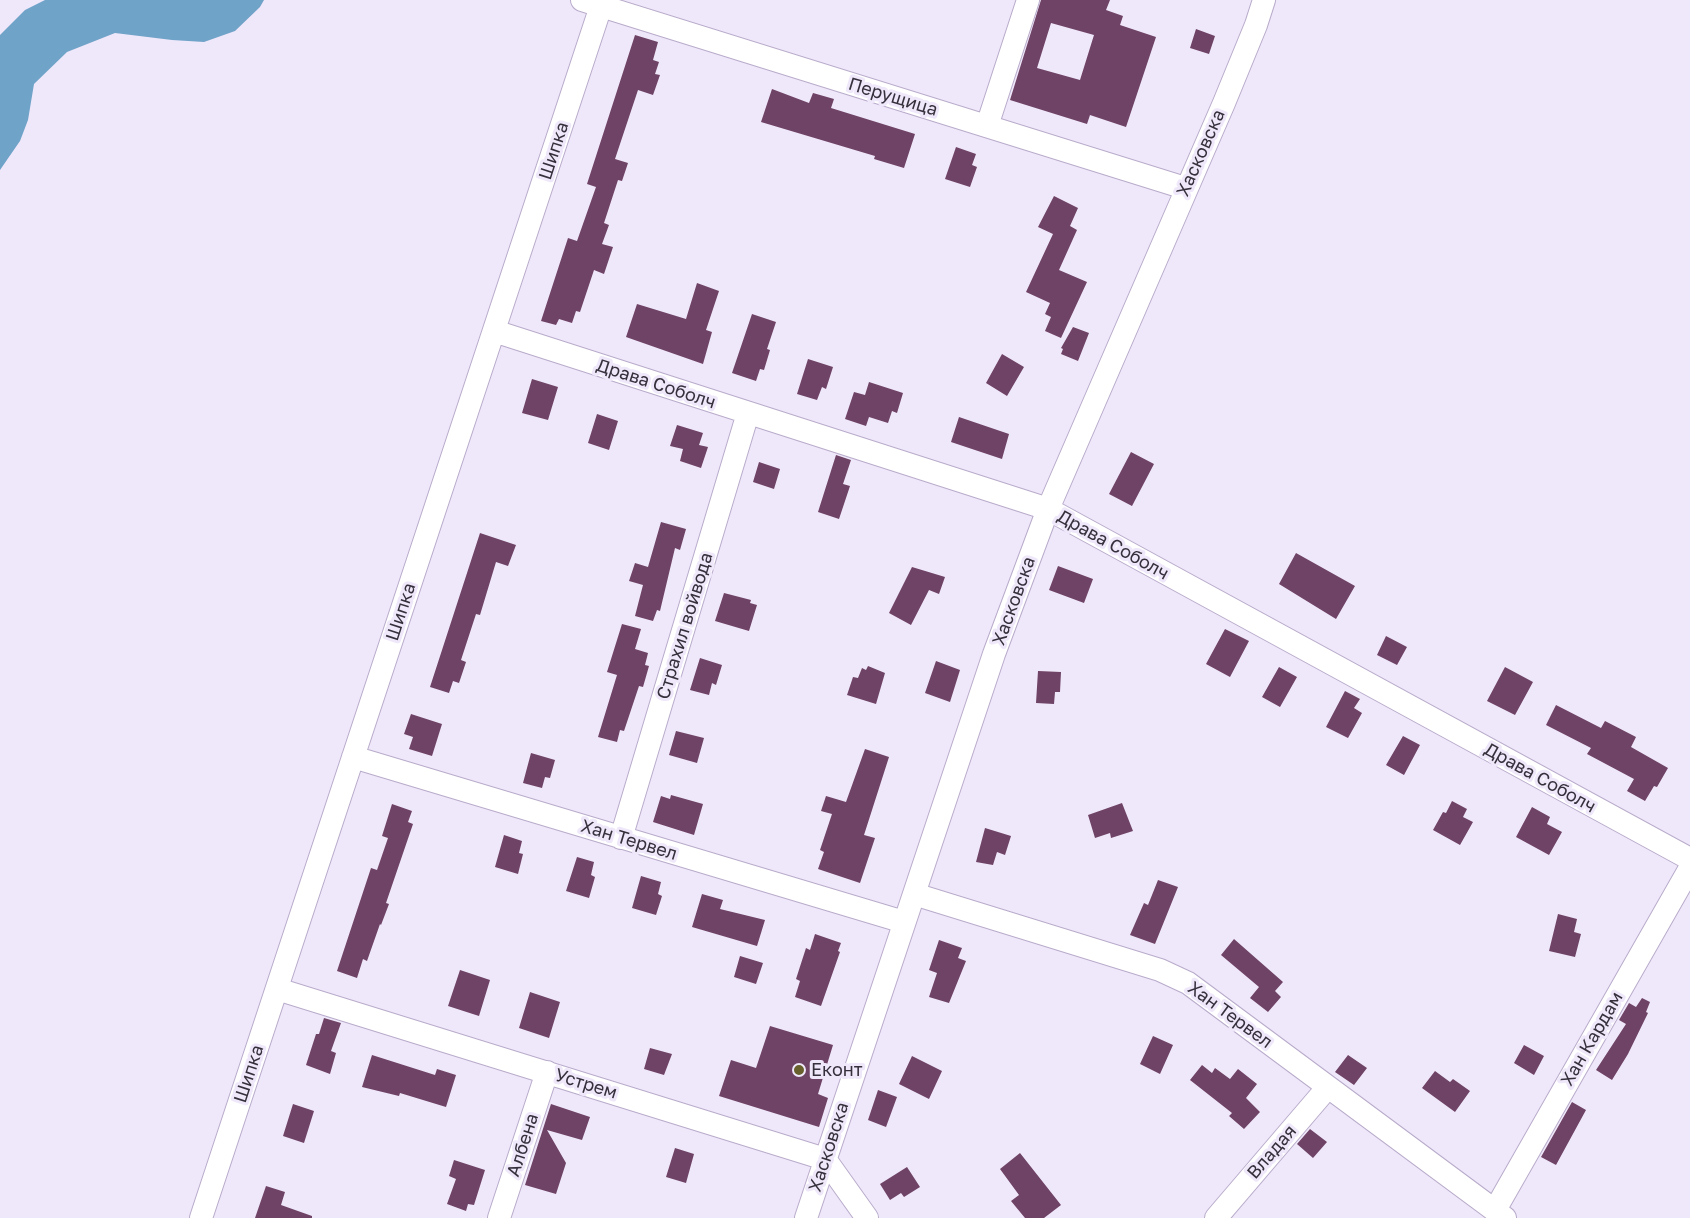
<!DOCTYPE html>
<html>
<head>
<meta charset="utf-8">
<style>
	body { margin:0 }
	canvas { display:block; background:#efe7fa }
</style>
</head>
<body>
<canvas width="1690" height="1218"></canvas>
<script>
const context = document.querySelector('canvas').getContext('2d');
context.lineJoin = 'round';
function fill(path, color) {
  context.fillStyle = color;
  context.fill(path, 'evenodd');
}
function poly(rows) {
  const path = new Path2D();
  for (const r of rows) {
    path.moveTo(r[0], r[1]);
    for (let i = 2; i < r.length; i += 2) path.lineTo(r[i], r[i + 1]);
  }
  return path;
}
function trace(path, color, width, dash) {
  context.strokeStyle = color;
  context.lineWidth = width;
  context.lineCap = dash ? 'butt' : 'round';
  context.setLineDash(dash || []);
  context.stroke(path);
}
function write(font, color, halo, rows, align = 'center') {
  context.font = font + ' "Golos Text",sans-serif';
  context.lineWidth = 6;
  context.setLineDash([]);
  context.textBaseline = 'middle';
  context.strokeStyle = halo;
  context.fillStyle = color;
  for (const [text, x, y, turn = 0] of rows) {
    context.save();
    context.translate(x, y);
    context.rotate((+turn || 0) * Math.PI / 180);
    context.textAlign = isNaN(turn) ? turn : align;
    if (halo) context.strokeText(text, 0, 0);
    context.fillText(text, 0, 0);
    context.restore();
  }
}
fill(poly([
	[45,0,264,0,260,7,235,31,204,42,172,40,115,33,67,52,34,84,28,120,20,141,0,170,0,35,25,10]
]), '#70a3c8');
fill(poly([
	[1041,0,1110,0,1106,10,1123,16,1120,25,1156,37,1126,127,1090,115,1087,124,1010,100],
	[1051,23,1094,35,1080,80,1037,68],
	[1196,29,1215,36,1209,54,1190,48],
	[635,35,658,42,653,60,659,62,655,74,660,75,653,95,638,90,615,159,628,163,622,181,618,180,604,223,609,225,602,244,613,247,604,274,594,270,580,312,576,311,572,323,559,319,556,325,541,321,568,238,577,241,596,187,587,184],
	[772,89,809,103,813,93,834,99,831,108,915,134,904,168,874,159,875,156,761,122],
	[956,147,976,154,972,165,977,167,970,187,945,179],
	[1054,196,1078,208,1070,226,1077,230,1059,270,1087,282,1061,338,1045,331,1051,317,1045,314,1050,303,1026,292,1053,234,1038,227],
	[697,283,719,291,706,330,712,332,703,364,626,337,637,304,686,319],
	[752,314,776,322,767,349,770,350,764,370,760,369,756,381,732,373],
	[1073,327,1089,333,1078,361,1061,354,1063,349,1061,348],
	[1002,354,1024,367,1007,396,986,383],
	[808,359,833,367,826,389,822,387,817,400,797,394],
	[532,379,558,387,548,420,522,413],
	[869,382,903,393,897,413,892,411,888,423,869,417,866,426,845,419,854,392,865,395],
	[597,414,618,421,609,450,588,443],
	[959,417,1009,434,1002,459,951,442],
	[677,425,703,433,699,445,708,447,701,468,680,461,683,449,670,446],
	[1131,452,1154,464,1132,506,1109,494],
	[836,455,851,460,843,484,850,486,839,519,818,512],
	[759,462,780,469,774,489,753,482],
	[661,522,686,529,680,550,675,548,660,611,657,610,653,621,635,616,643,585,629,581,635,563,648,567],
	[480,533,516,545,508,566,496,562,480,615,476,614,461,660,466,662,459,683,453,681,449,693,430,687],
	[1296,553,1355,586,1336,619,1279,584],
	[1058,566,1093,579,1084,603,1049,590],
	[912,567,945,577,939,594,929,590,911,625,889,613],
	[724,593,751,600,750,603,757,605,749,631,715,621],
	[622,624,641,629,635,649,648,653,645,665,649,666,643,687,639,686,624,731,620,730,617,742,598,737,617,675,607,672],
	[1225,629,1249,641,1230,677,1206,664],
	[1386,636,1407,647,1397,665,1377,655],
	[700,658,722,665,716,685,712,683,709,695,690,690],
	[936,661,960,670,950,702,925,693],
	[868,666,885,673,876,704,847,695,853,677,858,678,862,668,866,670],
	[1279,667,1297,677,1280,707,1262,697],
	[1505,667,1533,682,1515,715,1487,701],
	[1038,671,1061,672,1060,692,1055,692,1054,704,1036,703],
	[1345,691,1360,699,1354,708,1362,713,1348,738,1326,727],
	[1556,705,1601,728,1605,721,1636,737,1631,747,1668,768,1657,787,1654,786,1645,801,1627,791,1634,779,1587,754,1591,748,1546,725],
	[411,714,442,724,432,756,409,749,413,737,404,734],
	[676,731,704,738,697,763,669,755],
	[1403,736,1420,745,1404,775,1386,765],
	[865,749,889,757,864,835,875,838,860,883,818,869,824,852,820,850,832,814,821,811,826,796,846,802],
	[531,753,555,760,550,778,545,777,542,788,523,783],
	[671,795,703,804,694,835,653,822,661,796,670,799],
	[1452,801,1467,809,1463,817,1473,822,1460,845,1433,830,1443,812,1446,813],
	[1122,803,1133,831,1111,838,1110,833,1095,838,1088,815],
	[392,804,412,811,408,822,413,824,386,903,389,904,381,925,380,924,367,961,363,959,357,978,337,971,371,868,377,870,388,838,382,836],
	[1532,807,1550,817,1547,824,1562,832,1549,855,1516,837],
	[985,828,1011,836,1005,855,997,852,993,865,976,862],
	[504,835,522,841,519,853,523,854,518,874,495,867],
	[577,857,594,862,591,875,595,877,589,898,566,891],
	[641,876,661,882,658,894,662,896,656,915,632,908],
	[1158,880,1178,887,1155,944,1130,935,1144,903,1148,905],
	[702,894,723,900,720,909,765,920,757,946,692,927],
	[1558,914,1577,919,1574,932,1581,934,1575,957,1549,951],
	[815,934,841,943,838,951,840,952,821,1006,795,997,800,981,796,979,806,948,810,950],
	[1234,939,1283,982,1275,991,1281,997,1268,1012,1250,998,1259,987,1221,955],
	[939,940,962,948,958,958,966,961,949,1003,929,997,937,973,929,970],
	[740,956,763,963,756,984,734,977],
	[460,970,490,980,479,1016,448,1006],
	[530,992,560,1002,549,1038,519,1028],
	[1642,998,1650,1002,1646,1012,1648,1013,1628,1054,1612,1080,1596,1070,1626,1024,1619,1020,1629,1003,1636,1007],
	[324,1018,341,1023,331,1051,336,1053,330,1074,306,1065,316,1034,319,1034],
	[770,1026,833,1045,818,1094,828,1098,819,1127,719,1096,731,1060,756,1068],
	[1153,1036,1173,1045,1160,1074,1140,1064],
	[1524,1045,1544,1056,1534,1075,1514,1063],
	[650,1048,672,1054,664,1075,644,1069],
	[372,1055,435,1075,437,1069,456,1075,446,1107,400,1093,399,1096,362,1087],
	[1348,1055,1367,1068,1354,1085,1335,1072],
	[912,1056,942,1071,929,1099,899,1084],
	[1202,1065,1212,1073,1215,1068,1230,1079,1238,1069,1257,1084,1246,1098,1260,1112,1244,1129,1229,1116,1232,1113,1190,1080],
	[1435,1071,1450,1082,1453,1079,1470,1091,1455,1112,1422,1088],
	[878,1090,897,1097,886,1127,868,1120],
	[1572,1102,1586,1110,1556,1165,1541,1157],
	[293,1104,314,1111,304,1143,283,1136],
	[551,1104,590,1117,582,1140,547,1130,566,1163,556,1194,525,1185],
	[1310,1129,1327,1142,1313,1158,1297,1144],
	[675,1148,694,1154,686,1183,666,1177],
	[1020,1153,1061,1205,1044,1218,1025,1218,1011,1201,1019,1195,1000,1169],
	[454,1160,485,1170,474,1205,468,1204,466,1211,447,1204,456,1179,449,1176],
	[907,1167,920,1187,904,1197,901,1193,890,1200,880,1184],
	[266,1186,285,1192,281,1205,312,1216,312,1218,255,1218]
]), '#6f4365');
const minor = poly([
	[582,0,1185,188],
	[987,126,1028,0],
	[494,331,1048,509,1690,859],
	[353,757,904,922],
	[621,838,748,413],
	[914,894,1160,970,1188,983,1505,1218],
	[277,989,825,1159,867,1218],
	[1495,1210,1690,868],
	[201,1218,601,6],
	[499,1218,547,1072],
	[806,1218,994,654,1048,509,1224,103,1256,25,1264,0],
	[1216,1218,1328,1087]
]);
trace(minor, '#b9accb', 24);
trace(minor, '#fff', 22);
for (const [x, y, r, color] of [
	[799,1070,6,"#67602d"]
]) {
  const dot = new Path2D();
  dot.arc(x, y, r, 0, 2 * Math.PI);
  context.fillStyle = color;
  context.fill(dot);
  trace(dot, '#efe7fa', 2);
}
write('18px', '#35303c', '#efe7fa', [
	["Перущица",893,97,17],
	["Шипка",554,151,-72],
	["Хасковска",1201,153,-66],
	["Драва Соболч",656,384,18],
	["Драва Соболч",1113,545,29],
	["Хасковска",1014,601,-70],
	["Шипка",401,612,-72],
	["Страхил войвода",685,626,-73],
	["Драва Соболч",1540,778,29],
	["Хан Тервел",629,840,17],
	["Хан Тервел",1230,1015,36],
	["Хан Кардам",1592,1039,-60],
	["Шипка",249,1074,-72],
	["Устрем",586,1084,17],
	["Албена",523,1145,-72],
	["Хасковска",829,1147,-72],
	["Владая",1272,1152,-49]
]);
write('18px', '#35303c', '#efe7fa', [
	["Еконт",811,1070]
], 'left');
</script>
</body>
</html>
